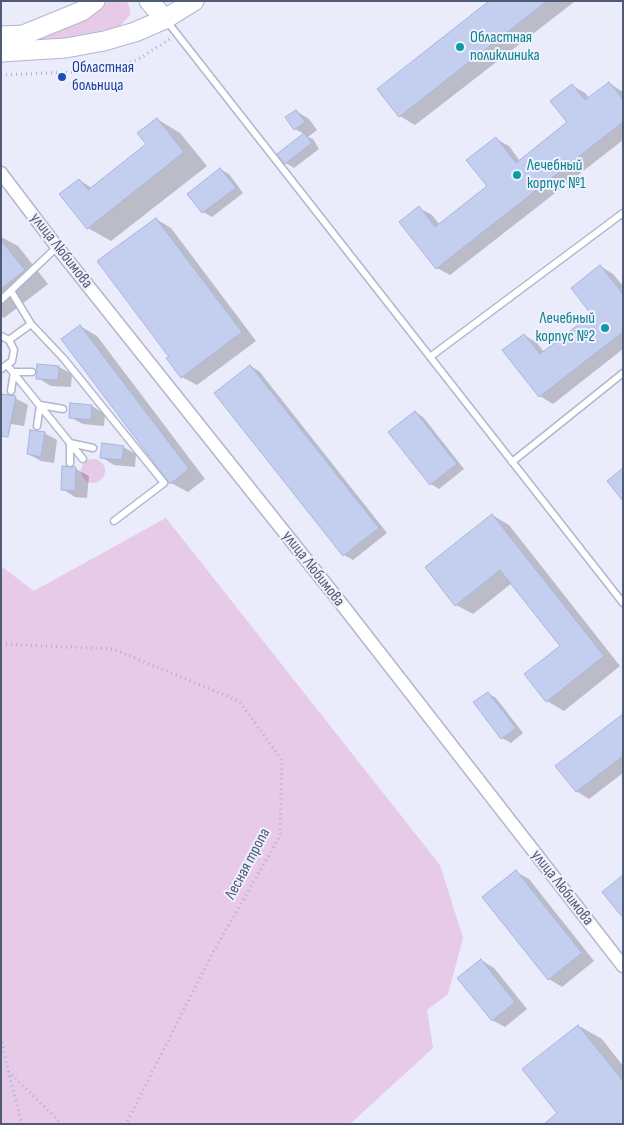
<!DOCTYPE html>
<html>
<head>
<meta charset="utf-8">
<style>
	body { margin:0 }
	#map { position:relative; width:624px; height:1125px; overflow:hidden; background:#eaebfb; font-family:"Sofia Sans Condensed",sans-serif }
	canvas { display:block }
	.frame { position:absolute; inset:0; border:2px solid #4f5a74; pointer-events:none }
</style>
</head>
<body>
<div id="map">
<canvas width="624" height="1125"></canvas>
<div class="frame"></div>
</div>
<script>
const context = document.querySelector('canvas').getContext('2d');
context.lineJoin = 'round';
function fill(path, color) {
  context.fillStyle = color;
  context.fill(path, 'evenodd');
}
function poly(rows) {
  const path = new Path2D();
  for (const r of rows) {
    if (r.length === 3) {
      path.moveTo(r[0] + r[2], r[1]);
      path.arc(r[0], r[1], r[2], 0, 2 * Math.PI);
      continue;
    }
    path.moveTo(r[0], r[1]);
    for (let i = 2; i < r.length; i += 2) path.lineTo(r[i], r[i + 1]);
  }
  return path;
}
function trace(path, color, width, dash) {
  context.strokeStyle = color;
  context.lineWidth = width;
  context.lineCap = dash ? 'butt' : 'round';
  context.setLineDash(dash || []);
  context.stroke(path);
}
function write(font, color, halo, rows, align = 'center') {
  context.font = font + ' "Sofia Sans Condensed",sans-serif';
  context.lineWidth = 4;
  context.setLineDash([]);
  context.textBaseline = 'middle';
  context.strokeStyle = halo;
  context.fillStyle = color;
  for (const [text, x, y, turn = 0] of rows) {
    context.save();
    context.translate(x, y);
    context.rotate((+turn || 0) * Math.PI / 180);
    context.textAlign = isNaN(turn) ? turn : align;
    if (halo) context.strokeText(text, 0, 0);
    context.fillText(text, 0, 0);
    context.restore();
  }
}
fill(poly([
	[109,1,126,1,128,4,130,9,130,15,120,26,113,30,84,36,50,41,40,40,74,23],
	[93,471,12],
	[166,518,440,865,463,938,448,994,427,1010,433,1048,350,1124,1,1124,1,566,34,591]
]), '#e7c9e8');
fill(poly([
	[491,1,574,2,415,125,400,116,378,89],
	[609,83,623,92,623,140,450,275,437,268,419,208,432,215,440,225,488,186,496,139,509,146,520,161,569,123,573,86,585,93,590,99],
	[296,111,309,119,317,130,308,137,313,139,319,149,294,168,286,163,304,134,295,129],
	[157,119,180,133,207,166,111,241,88,228,79,180,92,188,148,144],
	[220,169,229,174,243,193,212,217,203,212,189,194],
	[156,219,171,228,256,341,197,385,182,377,170,357],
	[1,237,18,246,48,284,4,318,1,316],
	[600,266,613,274,623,286,623,349,553,404,540,396,504,351,524,335,537,343,544,352,593,314],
	[80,326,97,336,205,479,188,492,171,483],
	[250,366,259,371,387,533,353,560,344,555,216,393],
	[59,367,72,374,71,387,51,386,38,378],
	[15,398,28,405,24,426,11,424,1,418],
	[71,404,92,406,105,414,104,426,83,424,70,417],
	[415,412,423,417,464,469,439,489,431,484],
	[44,433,57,440,54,463,41,461,28,454],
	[123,447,136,454,135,467,114,465,101,457],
	[76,469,89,476,87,498,75,497,62,489],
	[492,515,509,525,620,666,564,711,547,701,561,646,512,583,473,614,456,605],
	[488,693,496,698,523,733,511,743,502,738],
	[623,716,623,773,589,799,576,791],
	[516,872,529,879,594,961,562,987,549,979,484,897],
	[481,960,494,968,527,1009,505,1027,492,1020],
	[579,1026,602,1039,623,1066,623,1124,559,1113]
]), '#0003');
const building = poly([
	[489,1,547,1,399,117,377,89,489,1],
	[609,82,623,99,623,122,436,269,399,222,419,206,435,227,487,186,466,160,496,137,516,163,567,122,550,101,572,84,585,100,609,82],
	[296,110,305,122,294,130,285,117,296,110],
	[157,118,184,152,87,229,59,194,79,179,88,190,146,144,137,133,157,118],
	[304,133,312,143,285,164,277,154,304,133],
	[220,168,236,188,202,213,187,194,220,168],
	[156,218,242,332,181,378,166,358,169,357,97,261,156,218],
	[1,240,25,270,1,289,1,240],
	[600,265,623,294,623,332,539,397,502,350,524,334,540,354,587,318,591,314,571,288,600,265],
	[80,325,189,469,170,484,61,339,80,325],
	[37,364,59,366,58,380,36,379,37,364],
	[250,365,379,528,343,556,214,393,250,365],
	[1,394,16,396,8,437,1,436,1,394],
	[70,403,92,405,91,420,69,418,70,403],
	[415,411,457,464,430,485,388,432,415,411],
	[30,430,45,432,41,457,27,454,30,430],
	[102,443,124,446,122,460,100,458,102,443],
	[62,466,76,467,75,491,61,490,62,466],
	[623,468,623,501,607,481,623,468],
	[492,514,604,656,546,702,524,674,560,646,500,570,455,606,425,567,492,514],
	[488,692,516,728,501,739,473,702,488,692],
	[623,714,623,756,576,792,555,766,623,714],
	[516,870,582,953,548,980,482,897,516,870],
	[623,875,623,918,602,892,623,875],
	[481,959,515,1002,492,1021,457,978,481,959],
	[578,1025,623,1081,623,1124,544,1124,557,1113,522,1069,578,1025]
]);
fill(building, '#c4ceee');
trace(building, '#a6b5df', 1);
const lane = poly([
	[166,20,623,603],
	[11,291,31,324,64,359,164,483,114,521],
	[1,300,57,247],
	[1,336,9,340,14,350,12,361,1,369],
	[9,340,31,324],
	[430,357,623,213],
	[7,365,83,459],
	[11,391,14,372,32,372],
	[37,426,40,405,63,409],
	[512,462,623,373],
	[70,463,70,443,93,448]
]);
const street = poly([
	[1,173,57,247,340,602,623,966]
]);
const secondary = poly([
	[149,1,165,19],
	[1,36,23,35,82,11,95,1],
	[1,52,66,48,104,41,135,32,165,19,194,1]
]);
trace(lane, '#b1b6cc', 9);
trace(street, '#b1b6cc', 15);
trace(secondary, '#b1b7d1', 21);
trace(poly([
	[1,75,94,71,137,60,170,39],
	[1,644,113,649,239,701,282,760,280,836,213,952,126,1124],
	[1,1037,8,1071,62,1124],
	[8,1071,22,1124]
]), '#a7b2d3', 3, [1, 4]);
trace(lane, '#fff', 6);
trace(street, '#fff', 12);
trace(secondary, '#fff', 19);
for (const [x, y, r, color] of [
	[460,47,5,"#0f9aa8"],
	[62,77,5,"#1a4fb4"],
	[517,175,5,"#0f9aa8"],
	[605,328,5,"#0f9aa8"]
]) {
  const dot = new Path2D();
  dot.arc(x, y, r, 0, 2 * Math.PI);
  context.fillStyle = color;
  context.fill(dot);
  trace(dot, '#f1f1fe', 2);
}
write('16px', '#0d838f', '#f1f1fe', [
	["Областная",470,38],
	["поликлиника",470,56],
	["Лечебный",527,166],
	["корпус №1",527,184],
	["Лечебный",595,319,"right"],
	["корпус №2",595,337,"right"]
], 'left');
write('16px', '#164399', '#f1f1fe', [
	["Областная",72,68],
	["больница",72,86]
], 'left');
write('16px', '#4f5a74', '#f1f1fe', [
	["улица Любимова",61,251,52],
	["улица Любимова",313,569,52],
	["Лесная тропа",248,864,-62],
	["улица Любимова",562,888,52]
]);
</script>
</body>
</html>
